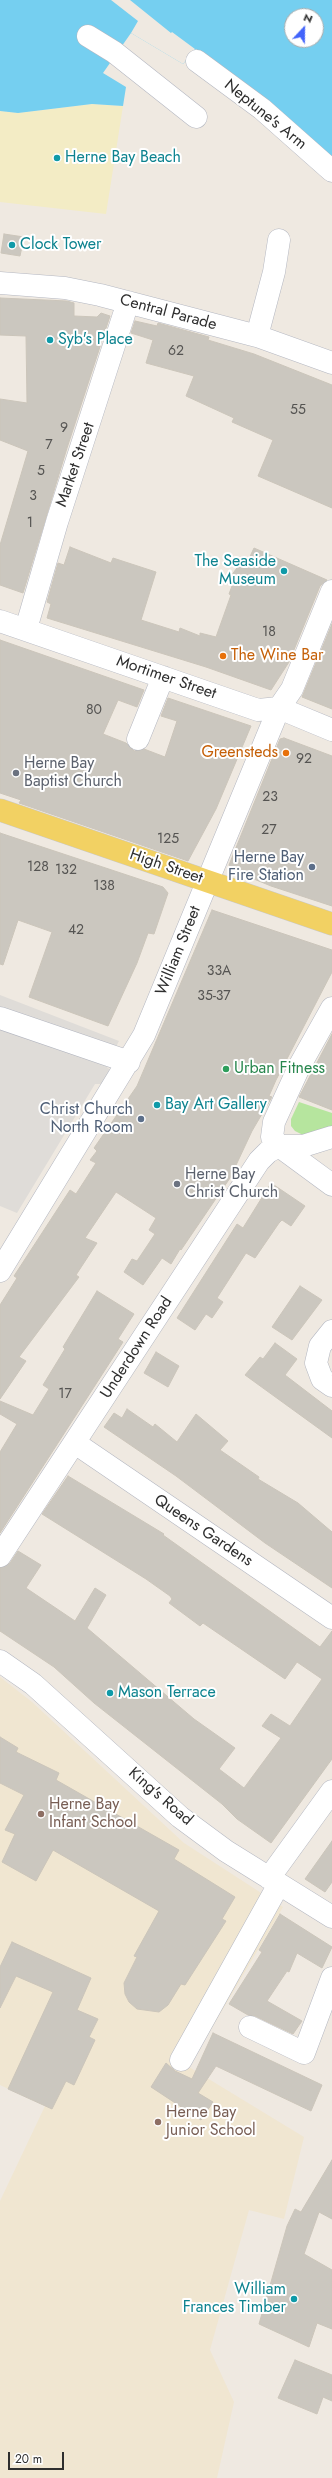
<!DOCTYPE html>
<html>
<head>
<meta charset="utf-8">
<style>
	body { margin:0 }
	#map { position:relative; width:332px; height:2478px; overflow:hidden; background:#efe9e1; font-family:Jost,sans-serif }
	canvas { display:block }
	.north { position:absolute; left:284px; top:8px; width:40px; height:40px; box-sizing:border-box; background:#fff; border:1px solid #ababab; border-radius:50%; rotate:22deg; font-size:11px; font-weight:700; line-height:16px; text-align:center; color:#2e2e2e }
	.north::after { content:''; display:block; margin:auto; width:14px; height:18px; background:#4264fb; clip-path:polygon(50% 0,100% 100%,50% 72%,0 100%) }
	.scale { position:absolute; left:8px; top:2452px; width:56px; height:18px; box-sizing:border-box; border:2px solid #2e2e2e; border-top:0; padding-left:5px; font-size:12px; line-height:14px; white-space:nowrap; color:#2e2e2e; -webkit-text-stroke:3px #fff; paint-order:stroke }
</style>
</head>
<body>
<div id="map">
<canvas width="332" height="2478"></canvas>
<div class="north">N</div>
<div class="scale">20 m</div>
</div>
<script>
const context = document.querySelector('canvas').getContext('2d');
context.lineJoin = 'round';
function fill(path, color) {
  context.fillStyle = color;
  context.fill(path, 'evenodd');
}
function poly(rows) {
  const path = new Path2D();
  for (const r of rows) {
    path.moveTo(r[0], r[1]);
    for (let i = 2; i < r.length; i += 2) path.lineTo(r[i], r[i + 1]);
  }
  return path;
}
function trace(path, color, width, dash) {
  context.strokeStyle = color;
  context.lineWidth = width;
  context.lineCap = dash ? 'butt' : 'round';
  context.setLineDash(dash || []);
  context.stroke(path);
}
function write(font, color, halo, rows, align = 'center') {
  context.font = font + ' Jost,sans-serif';
  context.lineWidth = 4;
  context.setLineDash([]);
  context.textBaseline = 'middle';
  context.strokeStyle = halo;
  context.fillStyle = color;
  for (const [text, x, y, turn = 0] of rows) {
    context.save();
    context.translate(x, y);
    context.rotate((+turn || 0) * Math.PI / 180);
    context.textAlign = isNaN(turn) ? turn : align;
    if (halo) context.strokeText(text, 0, 0);
    context.fillText(text, 0, 0);
    context.restore();
  }
}
fill(poly([
	[0,1677,32,1702,184,1843,283,1907,189,2067,304,2137,284,2219,249,2210,210,2350,234,2402,217,2478,0,2478,0,2201,45,2106,0,2085]
]), '#f0e6d1');
fill(poly([
	[299,1102,332,1113,332,1126,303,1135,295,1131,291,1126,291,1119]
]), '#b6e59e');
fill(poly([
	[92,104,123,106,106,214,0,202,0,111,18,113]
]), '#f3ecc5');
fill(poly([
	[0,995,119,1041,106,1066,110,1070,105,1084,95,1084,17,1213,0,1206]
]), '#dfdcd8');
fill(poly([
	[0,0,332,0,332,159,266,103,196,49,183,64,131,33,103,73,126,87,123,106,92,104,18,113,0,111],
	[292,16,316,16,316,40,292,40]
]), '#75cff0');
fill(poly([
	[111,0,130,0,171,33,172,32,195,49,183,64,131,33,138,21]
]), '#efe9e1');
const building = poly([
	[4,234,24,237,20,256,1,253,4,234],
	[0,298,67,301,74,303,74,316,97,317,101,313,110,316,67,448,23,593,0,585,0,545,28,451,0,440,0,399,27,403,26,336,0,335,0,298],
	[135,321,157,326,158,323,209,337,208,340,254,354,332,385,332,508,258,476,273,440,232,422,234,418,186,396,194,376,146,363,153,340,131,333,135,321],
	[70,547,111,563,113,558,156,572,141,620,179,632,180,628,200,636,200,633,216,637,231,595,229,594,235,578,231,576,242,561,246,565,254,548,327,580,320,586,289,662,271,690,206,667,47,618,51,604,47,602,58,563,64,565,70,547],
	[332,624,332,709,302,697,332,624],
	[0,640,144,690,137,707,118,700,103,734,126,743,134,751,144,749,165,757,177,721,161,716,168,698,251,726,216,809,188,861,19,803,21,800,0,793,0,640],
	[284,738,332,756,332,906,271,886,232,870,229,865,280,739,284,738],
	[0,833,163,887,168,893,154,934,148,933,137,963,108,1026,29,997,52,932,18,920,3,965,0,964,0,833],
	[212,910,332,950,332,972,276,1080,269,1096,272,1097,269,1102,252,1131,230,1178,181,1250,180,1249,171,1264,162,1258,143,1285,124,1272,132,1259,137,1261,155,1234,149,1230,156,1218,116,1192,85,1238,97,1243,76,1275,79,1277,19,1357,26,1361,0,1399,0,1305,17,1278,14,1276,70,1190,76,1194,96,1163,90,1160,97,1151,94,1148,137,1086,212,910],
	[332,1034,332,1110,299,1097,332,1034],
	[271,1183,305,1206,291,1226,282,1220,279,1223,255,1258,246,1253,217,1298,223,1302,212,1318,206,1314,195,1330,177,1318,237,1224,243,1228,271,1183],
	[300,1286,322,1300,292,1340,272,1327,300,1286],
	[97,1291,134,1314,118,1339,123,1342,0,1533,0,1452,17,1424,0,1414,0,1401,33,1415,49,1389,43,1385,65,1349,63,1347,97,1291],
	[275,1343,297,1359,285,1375,332,1411,332,1438,245,1375,260,1357,263,1359,275,1343],
	[156,1352,179,1366,168,1387,144,1373,156,1352],
	[127,1409,153,1427,155,1424,177,1442,196,1414,228,1441,220,1450,259,1477,258,1479,298,1503,332,1532,332,1588,265,1543,176,1476,104,1427,114,1413,122,1418,127,1409],
	[68,1476,164,1534,163,1535,320,1647,332,1631,332,1759,271,1843,237,1819,222,1804,94,1703,54,1667,0,1631,0,1568,10,1563,18,1551,41,1565,26,1588,75,1621,95,1588,106,1595,87,1628,194,1719,235,1748,219,1769,244,1788,281,1738,262,1726,271,1714,290,1726,322,1679,297,1662,285,1679,203,1623,200,1626,169,1603,172,1599,170,1596,146,1579,42,1514,68,1476],
	[0,1737,18,1748,16,1752,59,1773,56,1780,179,1850,174,1859,235,1897,222,1919,226,1921,185,1985,181,1984,168,2005,159,2012,137,2009,129,2002,125,1994,124,1983,137,1957,134,1956,159,1911,53,1850,36,1881,2,1862,15,1834,5,1830,24,1795,0,1783,0,1737],
	[332,1841,332,1882,325,1892,305,1879,332,1841],
	[280,1914,332,1947,322,1968,297,1953,289,1972,287,1971,267,2001,302,2021,293,2034,255,2016,248,2015,229,2004,262,1952,259,1950,280,1914],
	[12,1942,91,1978,77,2010,98,2019,89,2037,95,2040,74,2085,66,2081,52,2109,8,2089,53,1992,16,1976,0,2008,0,1967,12,1942],
	[213,2033,322,2085,311,2111,216,2066,198,2093,213,2102,201,2120,151,2087,166,2063,175,2071,192,2079,213,2033],
	[332,2160,332,2219,319,2212,304,2254,332,2270,332,2329,317,2323,309,2347,259,2324,287,2226,295,2209,301,2212,332,2160],
	[295,2360,332,2375,332,2401,323,2397,317,2414,278,2398,295,2360]
]);
fill(building, '#cbc7bf');
trace(building, '#cbc5ba', 1);
const minor = poly([
	[88,36,114,52,196,117],
	[197,61,262,109,332,171],
	[0,283,65,288,100,295,257,336,332,363],
	[257,336,274,272,279,240],
	[0,621,258,710,279,708,332,730],
	[26,629,57,522,128,302],
	[138,739,163,677],
	[332,1008,300,1065,274,1122,272,1137,279,1146,332,1185],
	[0,1018,129,1062],
	[279,1146,303,1146,332,1137],
	[0,1271,144,1035,279,708,292,689,332,591],
	[332,1331,320,1346,316,1363,322,1379,332,1386],
	[75,1443,332,1618],
	[0,1556,259,1161,268,1152,279,1146],
	[0,1661,33,1684,180,1817,226,1851,332,1917],
	[269,1878,332,1791],
	[250,2027,304,2053,332,1978],
	[181,2060,279,1884]
]);
const major = poly([
	[0,810,332,924]
]);
trace(minor, '#b4b7c1', 23);
trace(major, '#c9c9c9', 23);
trace(minor, '#fff', 22);
trace(major, '#f2d163', 22);
for (const [x, y, r, color] of [
	[57,158,4,"#0f9aa8"],
	[12,245,4,"#0f9aa8"],
	[50,340,4,"#0f9aa8"],
	[284,571,4,"#0f9aa8"],
	[223,656,4,"#e8710a"],
	[286,753,4,"#e8710a"],
	[16,773,4,"#6b7280"],
	[312,867,4,"#5c6f8a"],
	[226,1069,4,"#2e9e5b"],
	[157,1105,4,"#0f9aa8"],
	[141,1119,4,"#5c6f8a"],
	[177,1184,4,"#6b7280"],
	[110,1693,4,"#0f9aa8"],
	[41,1814,4,"#8d6e63"],
	[158,2122,4,"#8d6e63"],
	[294,2299,4,"#0f9aa8"]
]) {
  const dot = new Path2D();
  dot.arc(x, y, r, 0, 2 * Math.PI);
  context.fillStyle = color;
  context.fill(dot);
  trace(dot, '#fff', 1.5);
}
write('14px', '#555452', null, [
	["62",176,352],
	["55",298,411],
	["9",64,429],
	["7",49,446],
	["5",41,472],
	["3",33,497],
	["1",30,524],
	["18",269,633],
	["80",94,711],
	["92",304,760],
	["23",270,798],
	["27",269,831],
	["125",168,840],
	["128",38,868],
	["132",66,871],
	["138",104,887],
	["42",76,931],
	["33A",219,972],
	["35-37",214,997],
	["17",65,1395]
]);
write('16px', '#2e2e2e', '#fff', [
	["Neptune's Arm",265,115,39],
	["Central Parade",168,313,15],
	["Market Street",76,465,-71],
	["Mortimer Street",166,678,19],
	["High Street",166,867,19],
	["William Street",179,951,-68],
	["Underdown Road",137,1348,-57],
	["Queens Gardens",203,1531,34],
	["King's Road",160,1797,41]
]);
write('16px', '#0d838f', '#fff', [
	["Herne Bay Beach",65,158],
	["Clock Tower",20,245],
	["Syb's Place",58,340],
	["The Seaside",276,562,"right"],
	["Museum",276,580,"right"],
	["Bay Art Gallery",165,1105],
	["Mason Terrace",118,1693],
	["William",286,2290,"right"],
	["Frances Timber",286,2308,"right"]
], 'left');
write('16px', '#c56008', '#fff', [
	["The Wine Bar",231,656],
	["Greensteds",278,753,"right"]
], 'left');
write('16px', '#5b616d', '#fff', [
	["Herne Bay",24,764],
	["Baptist Church",24,782],
	["Herne Bay",185,1175],
	["Christ Church",185,1193]
], 'left');
write('16px', '#4e5e75', '#fff', [
	["Herne Bay",304,858],
	["Fire Station",304,876],
	["Christ Church",133,1110],
	["North Room",133,1128]
], 'right');
write('16px', '#27864d', '#fff', [
	["Urban Fitness",234,1069]
], 'left');
write('16px', '#785e54', '#fff', [
	["Herne Bay",49,1805],
	["Infant School",49,1823],
	["Herne Bay",166,2113],
	["Junior School",166,2131]
], 'left');
</script>
</body>
</html>
